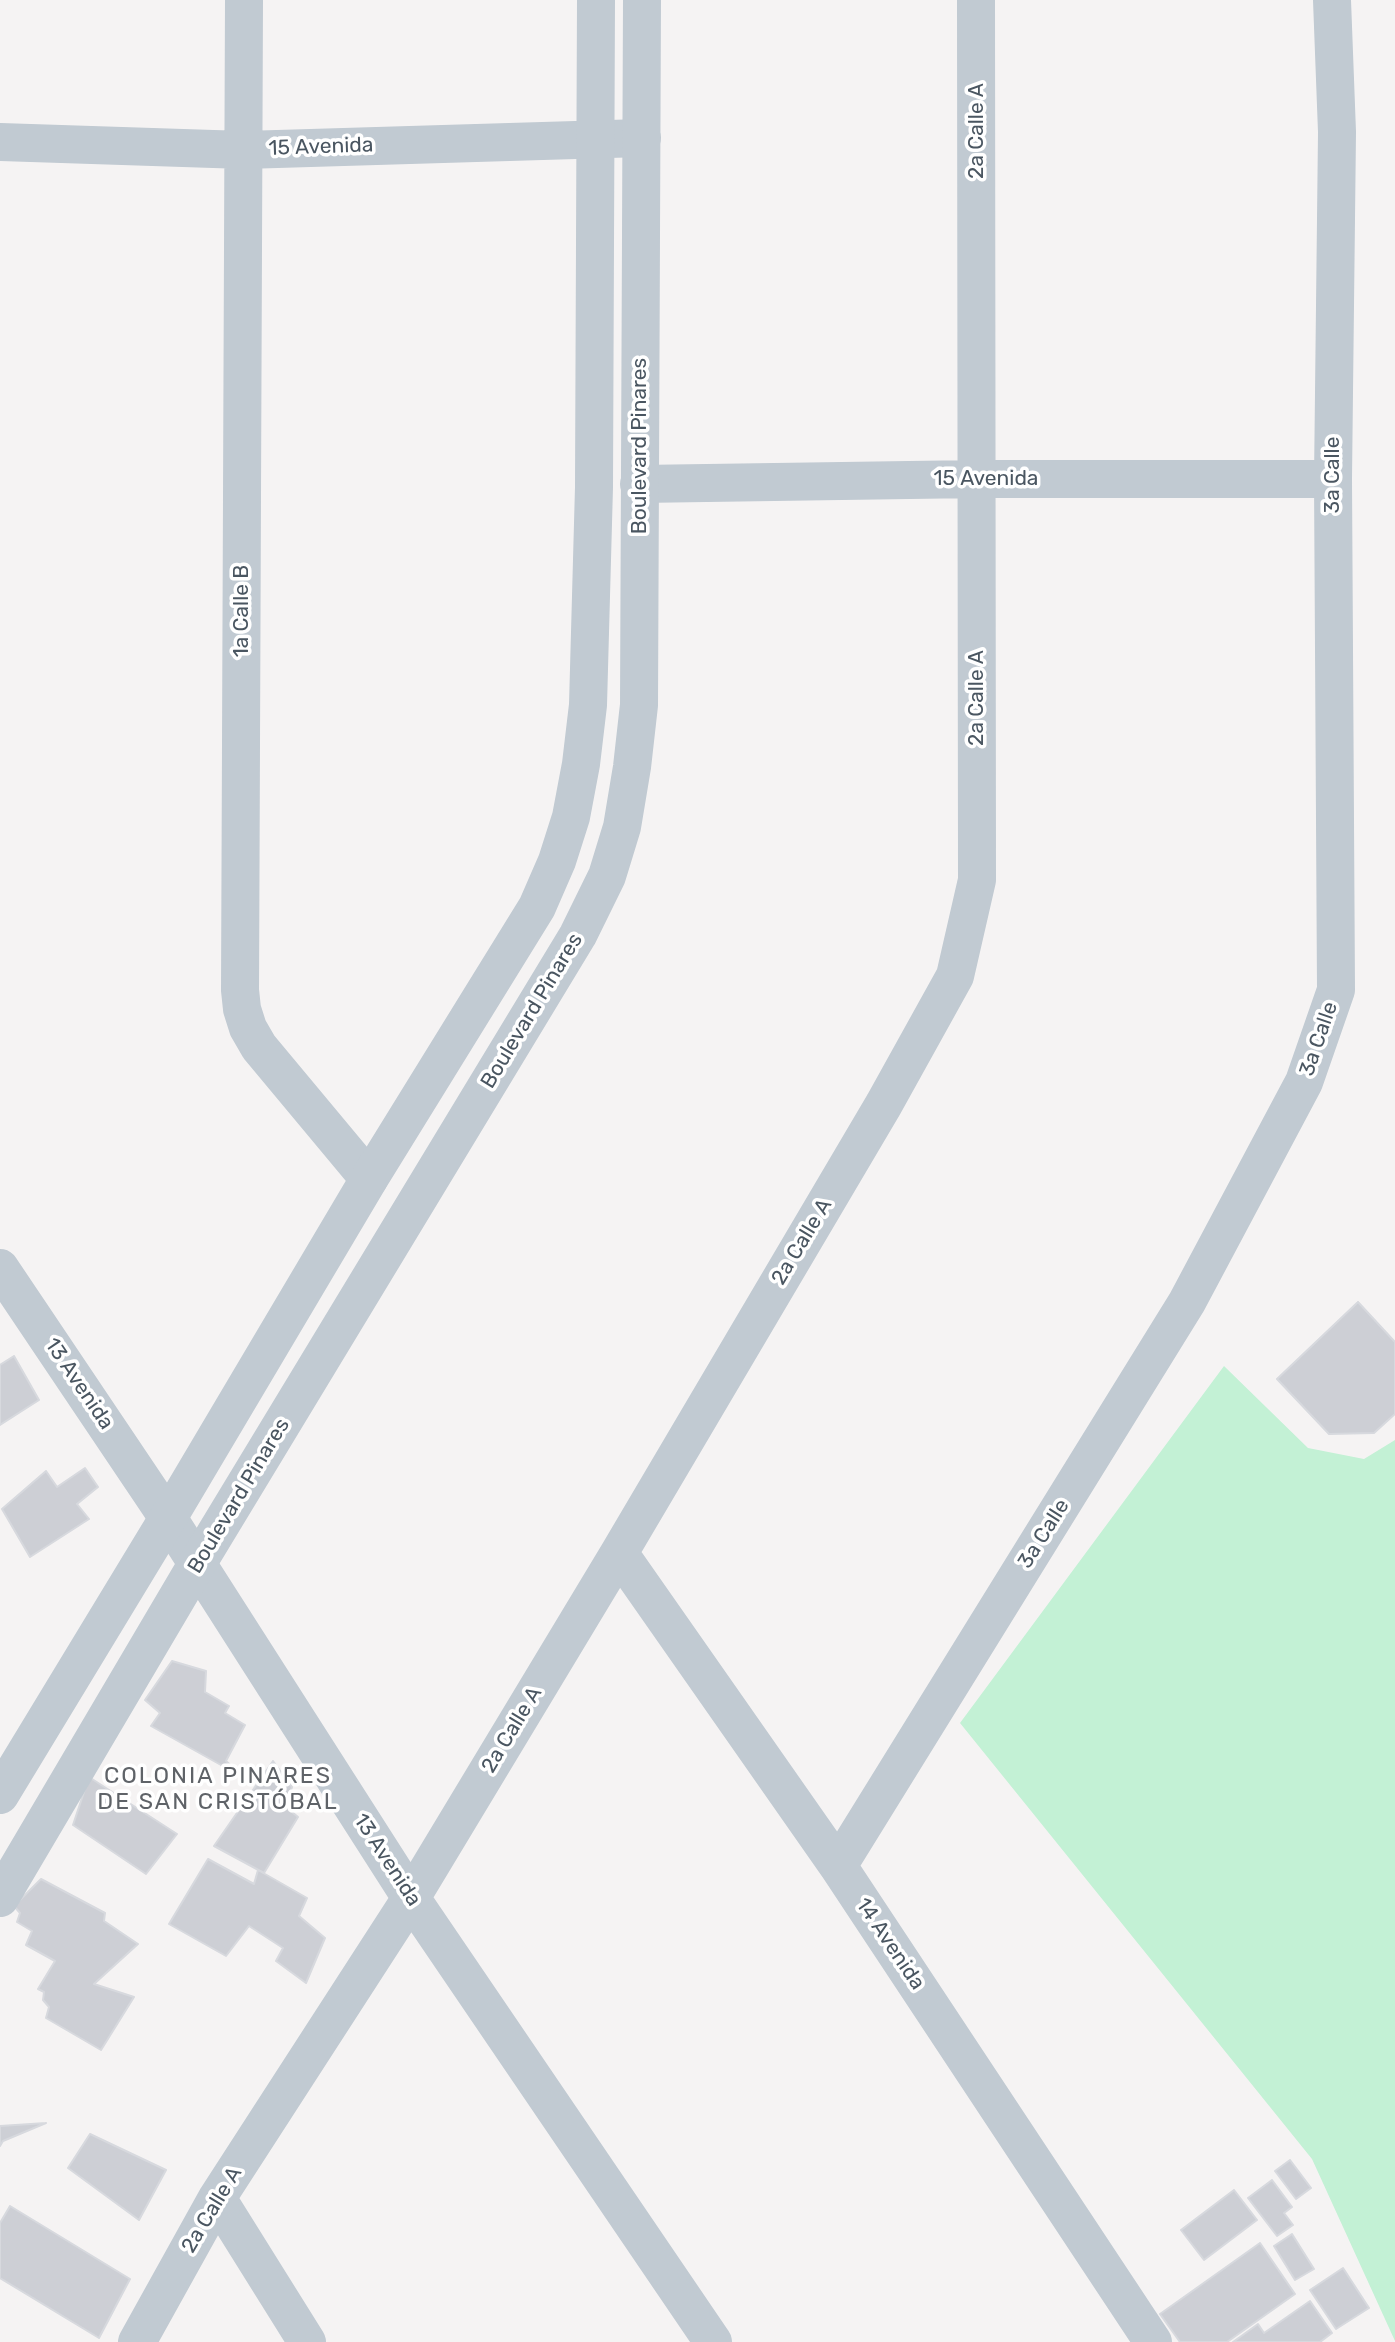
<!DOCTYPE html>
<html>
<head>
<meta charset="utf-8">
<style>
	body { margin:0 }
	canvas { display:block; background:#f5f3f3 }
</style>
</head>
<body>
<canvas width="1395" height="2342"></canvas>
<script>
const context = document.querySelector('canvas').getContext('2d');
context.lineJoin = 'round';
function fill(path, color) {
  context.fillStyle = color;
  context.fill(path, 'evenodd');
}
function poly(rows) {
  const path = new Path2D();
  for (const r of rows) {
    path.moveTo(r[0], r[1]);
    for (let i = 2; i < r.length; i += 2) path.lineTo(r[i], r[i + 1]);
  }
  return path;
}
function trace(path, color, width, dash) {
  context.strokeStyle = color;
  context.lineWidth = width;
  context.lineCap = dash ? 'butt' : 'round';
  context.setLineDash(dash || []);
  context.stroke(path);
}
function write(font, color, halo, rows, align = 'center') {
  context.font = font + ' Rubik,sans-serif';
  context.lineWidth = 7;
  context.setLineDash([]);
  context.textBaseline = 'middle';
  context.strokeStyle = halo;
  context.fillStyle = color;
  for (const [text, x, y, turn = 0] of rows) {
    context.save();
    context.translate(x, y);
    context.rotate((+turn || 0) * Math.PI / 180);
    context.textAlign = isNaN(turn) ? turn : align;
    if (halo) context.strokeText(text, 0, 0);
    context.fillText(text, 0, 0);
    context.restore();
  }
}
fill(poly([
	[1224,1366,1308,1448,1364,1459,1395,1440,1395,2341,1312,2159,960,1723]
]), '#c3f1d5');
const building = poly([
	[1358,1302,1395,1342,1395,1414,1374,1433,1329,1434,1277,1379,1358,1302],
	[14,1356,39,1400,0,1425,0,1365,14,1356],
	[85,1468,98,1487,77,1504,89,1519,30,1557,2,1509,46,1471,57,1487,85,1468],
	[172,1661,206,1671,205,1692,229,1706,225,1713,245,1725,226,1761,246,1779,151,1726,160,1713,145,1700,172,1661],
	[273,1761,292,1787,286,1807,298,1817,264,1873,214,1846,273,1761],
	[89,1777,177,1834,146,1874,73,1825,89,1777],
	[208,1859,254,1884,258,1870,307,1898,299,1916,325,1938,306,1983,276,1961,283,1948,249,1926,226,1956,169,1924,208,1859],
	[41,1879,105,1913,104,1921,138,1944,94,1984,134,1997,101,2050,46,2018,49,2007,43,2000,44,1992,38,1989,55,1961,26,1945,32,1931,17,1922,20,1913,14,1906,41,1879],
	[46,2123,3,2141,0,2146,0,2126,46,2123],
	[90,2134,166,2170,139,2220,68,2168,90,2134],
	[1290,2160,1311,2188,1296,2199,1275,2171,1290,2160],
	[1272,2180,1292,2207,1284,2213,1293,2225,1277,2236,1248,2198,1272,2180],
	[1234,2190,1257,2220,1204,2260,1181,2230,1234,2190],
	[10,2206,130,2279,99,2338,0,2278,0,2223,10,2206],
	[1292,2234,1314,2269,1295,2280,1274,2246,1292,2234],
	[1260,2243,1295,2294,1227,2342,1180,2342,1160,2314,1260,2243],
	[1343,2268,1369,2308,1336,2329,1310,2290,1343,2268],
	[1310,2301,1332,2333,1320,2342,1233,2342,1258,2324,1264,2333,1310,2301]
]);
fill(building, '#cdcfd5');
trace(building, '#d7d9de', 2);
trace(poly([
	[244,0,240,990,242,1009,248,1028,259,1047,369,1179],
	[0,142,244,150,642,138],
	[639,484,977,479,1333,479],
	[0,1268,168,1518,411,1898,713,2342],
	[619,1553,838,1866,1153,2342],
	[838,1866,1187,1302,1304,1082,1336,990,1333,479,1337,132,1332,0],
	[217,2198,307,2342],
	[137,2342,217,2198,411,1898,619,1553,884,1104,955,976,977,880,976,0]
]), '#c1cad2', 38);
trace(poly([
	[0,1795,168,1518,369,1179,537,907,557,861,571,817,581,764,588,705,594,487,596,0],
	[0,1898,197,1564,578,935,607,876,622,827,632,767,639,705,642,0]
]), '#c1cad2', 38);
write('21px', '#4a5661', '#fff', [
	["2a Calle A",977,131,-90],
	["15 Avenida",321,147,-2],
	["Boulevard Pinares",640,446,-90],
	["3a Calle",1333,475,-90],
	["15 Avenida",986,479],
	["1a Calle B",242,611,-90],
	["2a Calle A",977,698,-90],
	["Boulevard Pinares",532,1011,-59],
	["3a Calle",1319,1039,-71],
	["2a Calle A",802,1242,-59],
	["13 Avenida",79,1384,56],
	["Boulevard Pinares",239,1496,-59],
	["3a Calle",1044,1534,-58],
	["2a Calle A",512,1730,-59],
	["13 Avenida",387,1860,57],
	["14 Avenida",890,1944,56],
	["2a Calle A",212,2210,-59]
]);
context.letterSpacing = '2px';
write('23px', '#5f6368', '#fff', [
	["COLONIA PINARES",218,1776],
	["DE SAN CRISTÓBAL",218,1802]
]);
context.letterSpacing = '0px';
</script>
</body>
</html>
